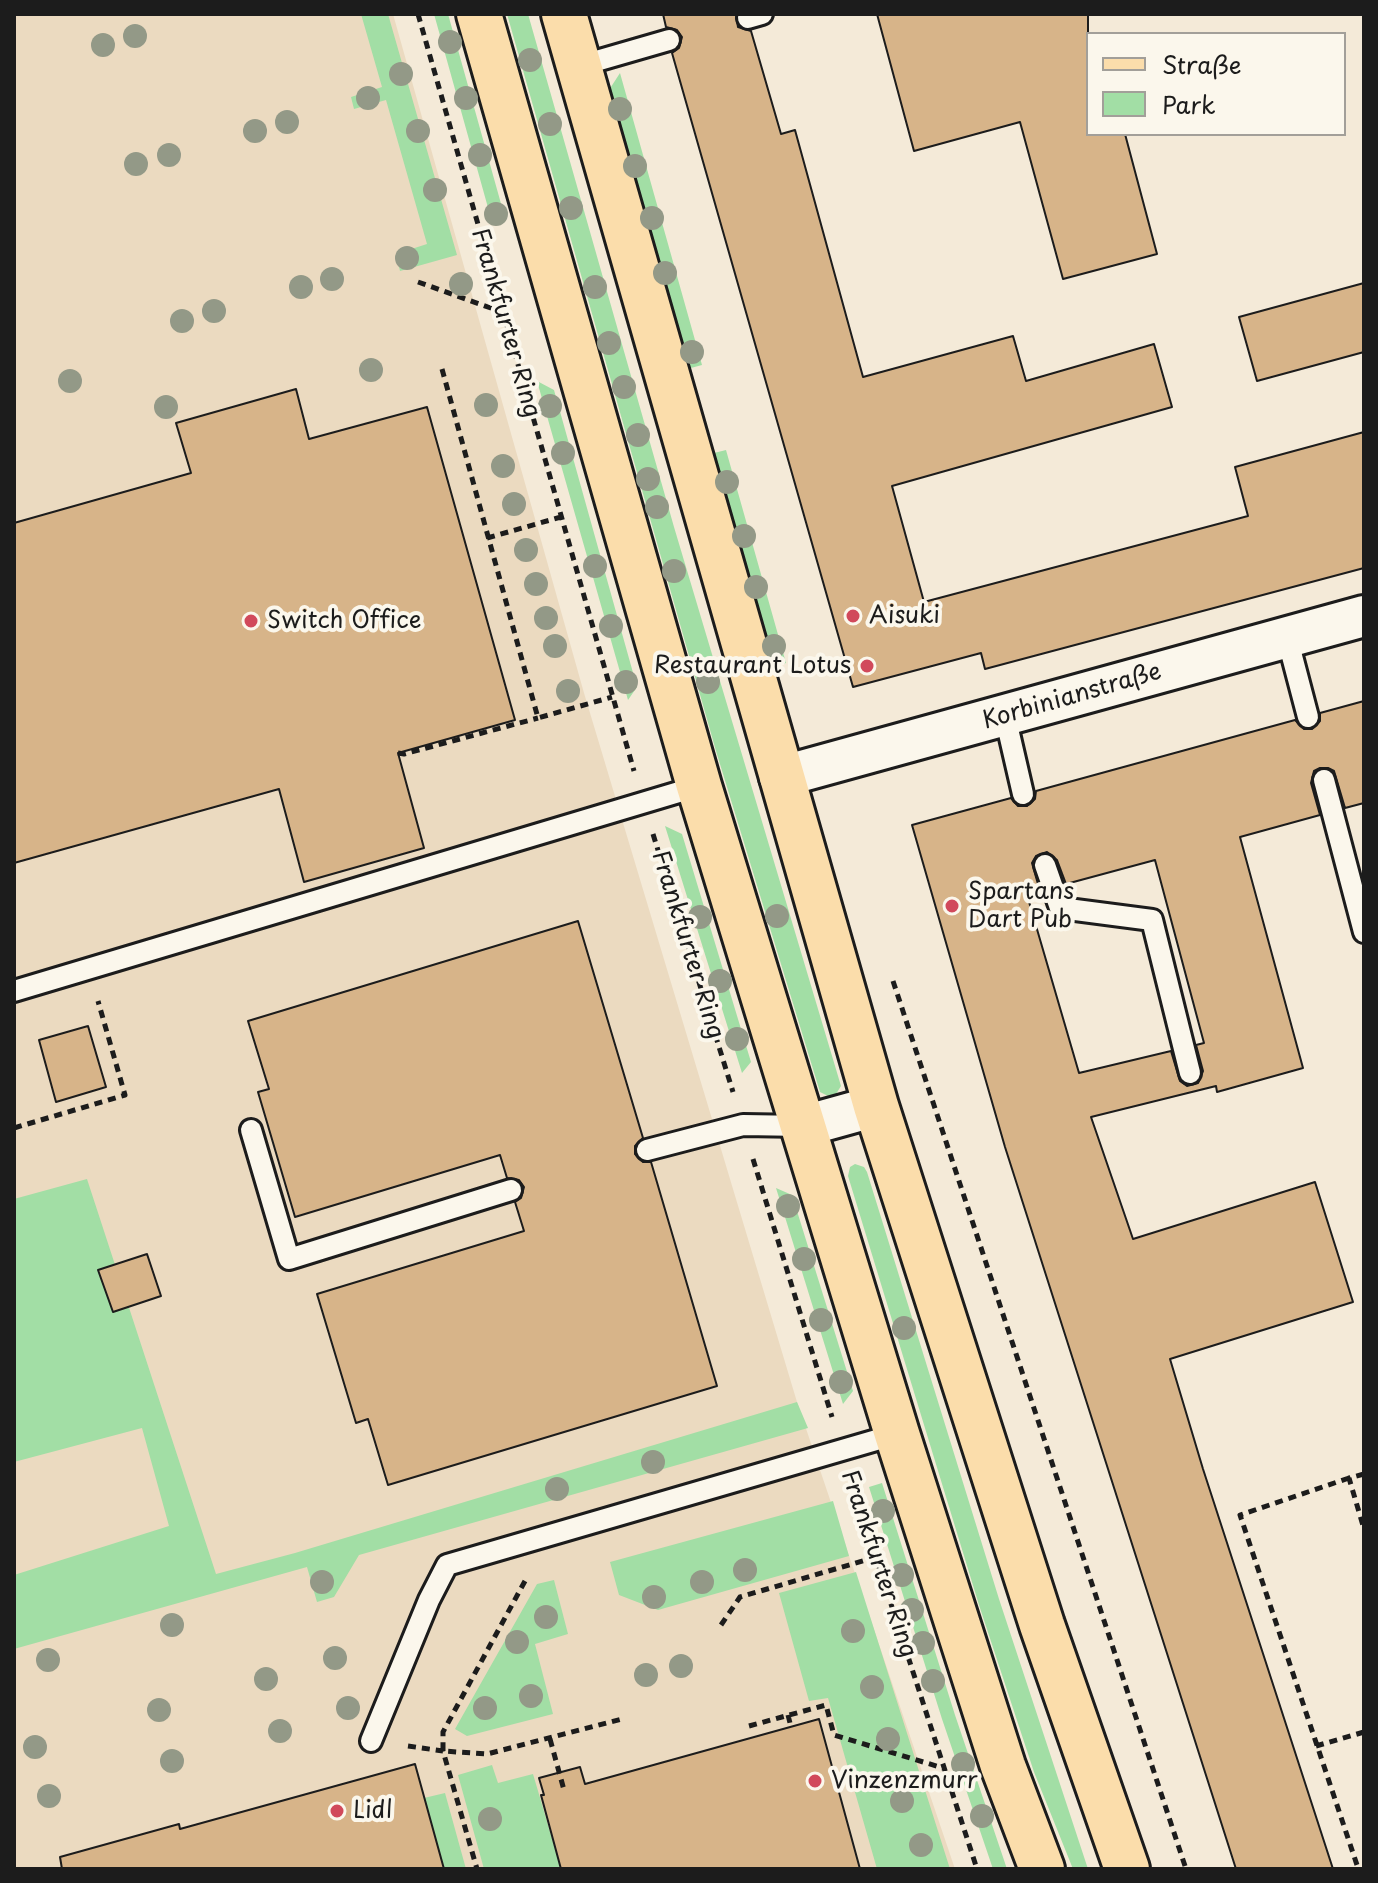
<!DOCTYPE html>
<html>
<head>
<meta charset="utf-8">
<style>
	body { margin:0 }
	#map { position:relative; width:1378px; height:1883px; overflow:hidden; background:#f4ead8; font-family:"Playpen Sans",sans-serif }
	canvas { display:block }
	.frame { position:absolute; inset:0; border:16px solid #1c1c1c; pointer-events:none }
	.legend { position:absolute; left:1086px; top:32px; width:260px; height:104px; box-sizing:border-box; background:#fbf7ec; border:2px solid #a29f99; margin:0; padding:10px 14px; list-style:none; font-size:24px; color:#1c1c1c }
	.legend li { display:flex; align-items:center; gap:16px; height:40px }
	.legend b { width:40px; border:2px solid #a29f99 }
</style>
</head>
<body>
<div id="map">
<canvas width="1378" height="1883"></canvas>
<div class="frame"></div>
<ul class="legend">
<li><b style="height:10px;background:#fbddab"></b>Straße</li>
<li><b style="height:22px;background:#a2dea5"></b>Park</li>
</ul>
</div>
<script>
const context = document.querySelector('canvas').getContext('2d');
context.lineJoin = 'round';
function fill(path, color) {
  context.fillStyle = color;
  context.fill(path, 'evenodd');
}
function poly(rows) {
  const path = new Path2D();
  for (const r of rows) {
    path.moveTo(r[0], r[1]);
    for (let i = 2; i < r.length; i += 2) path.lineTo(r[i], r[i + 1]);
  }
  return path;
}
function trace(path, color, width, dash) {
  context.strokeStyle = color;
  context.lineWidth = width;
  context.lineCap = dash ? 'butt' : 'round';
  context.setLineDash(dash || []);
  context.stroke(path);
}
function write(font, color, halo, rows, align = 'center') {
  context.font = font + ' "Playpen Sans",sans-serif';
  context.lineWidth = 8;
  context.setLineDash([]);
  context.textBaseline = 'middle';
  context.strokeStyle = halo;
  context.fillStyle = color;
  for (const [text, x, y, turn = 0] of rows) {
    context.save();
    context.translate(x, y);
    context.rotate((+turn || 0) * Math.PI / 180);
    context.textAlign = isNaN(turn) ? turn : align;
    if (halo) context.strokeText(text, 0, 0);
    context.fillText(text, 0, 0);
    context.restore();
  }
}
fill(poly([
	[14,14,393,14,584,693,797,1402,955,1869,14,1869]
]), '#ebdac0');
fill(poly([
	[361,14,388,14,457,255,400,271,396,254,427,244,386,100,354,109,351,97,382,87],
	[434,14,448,14,505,218,492,222],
	[507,14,528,14,674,527,841,1086,836,1094,828,1096,820,1092,716,751],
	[620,73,702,365,687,369,609,90],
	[537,381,554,390,637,687,628,700],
	[726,450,786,663,773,667,714,453],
	[665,826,682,834,751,1062,742,1073],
	[855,1164,864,1167,867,1172,999,1599,1088,1869,1073,1869,1034,1772,979,1605,848,1176,850,1167],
	[87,1179,216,1574,295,1553,797,1402,808,1428,359,1555,334,1597,317,1602,307,1567,14,1649,14,1575,169,1526,142,1428,14,1462,14,1199],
	[776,1188,792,1195,853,1391,843,1404],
	[882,1483,955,1715,1007,1869,993,1869,942,1719,869,1487],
	[833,1501,849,1556,658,1610,619,1595,610,1562],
	[856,1572,950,1869,877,1869,828,1698,809,1701,779,1593],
	[554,1580,568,1634,535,1644,553,1714,467,1736,455,1729,537,1584],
	[492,1765,498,1783,533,1774,561,1869,484,1869,458,1775],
	[445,1793,466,1869,444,1869,424,1798]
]), '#a2dea5');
const building = poly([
	[663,14,736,14,738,27,751,31,781,134,795,130,863,377,1013,336,1026,381,1154,344,1172,407,892,486,924,602,1248,516,1235,467,1364,432,1364,568,985,669,981,653,853,687,672,53,679,48,682,37,677,30,666,27,663,14],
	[877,14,1088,14,1088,134,1125,134,1157,254,1063,279,1020,122,914,151,877,14],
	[1364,283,1364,352,1257,381,1239,317,1364,283],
	[296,389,309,439,427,407,515,720,398,753,424,848,304,882,279,789,14,863,14,523,191,473,176,423,296,389],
	[1364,701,1364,803,1345,808,1334,771,1328,768,1320,768,1314,771,1311,783,1320,815,1240,837,1303,1068,1217,1092,1216,1086,1091,1117,1133,1239,1315,1182,1353,1302,1170,1359,1203,1469,1333,1869,1236,1869,1005,1147,912,825,1011,798,1018,806,1027,806,1035,799,1036,791,1295,720,1304,729,1312,729,1320,721,1320,713,1364,701],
	[1047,852,1057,860,1066,884,1155,860,1204,1043,1196,1045,1203,1071,1198,1083,1187,1086,1180,1081,1171,1051,1079,1073,1027,895,1040,891,1032,863,1036,856,1047,852],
	[578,921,643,1138,635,1146,635,1154,643,1162,651,1162,717,1386,388,1485,368,1419,356,1423,317,1294,524,1231,515,1202,521,1198,524,1187,519,1180,507,1178,500,1155,295,1217,258,1092,269,1089,248,1021,578,921],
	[88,1026,106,1087,56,1102,39,1040,88,1026],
	[147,1254,161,1296,113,1312,98,1270,147,1254],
	[819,1719,860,1869,561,1869,541,1795,544,1795,539,1778,580,1767,585,1784,819,1719],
	[415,1764,444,1869,62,1869,60,1857,179,1824,180,1829,415,1764]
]);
fill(building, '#d7b489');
trace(building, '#1c1c1c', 2);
const lane = poly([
	[748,18,762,14],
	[579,66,669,40],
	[1287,637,1308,717],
	[1005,716,1023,794],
	[1324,780,1364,932],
	[1045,865,1060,908,1152,920,1190,1073],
	[14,991,699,786],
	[251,1130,289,1259,511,1190],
	[647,1150,743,1125,804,1126],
	[371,1741,429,1600,447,1565,897,1434]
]);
const street = poly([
	[780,777,1364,616],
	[804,1126,876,1106]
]);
const primary = poly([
	[479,14,699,786,897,1434,1003,1766,1042,1869],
	[564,14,876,1106,1042,1625,1127,1869]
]);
trace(lane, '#1c1c1c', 26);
trace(street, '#1c1c1c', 46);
trace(primary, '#1c1c1c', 50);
trace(poly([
	[418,14,634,771],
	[418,282,502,312],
	[442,369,538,718,612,697],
	[487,538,561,517],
	[398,753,404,754,538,718],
	[653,834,733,1092],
	[893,981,1186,1869],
	[14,1128,125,1095,98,1001],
	[753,1159,832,1417],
	[1364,1474,1349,1478,1364,1529],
	[1349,1478,1240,1515,1357,1865],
	[852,1484,977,1869],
	[525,1581,443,1732,443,1751,487,1754,622,1719],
	[721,1625,740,1597,876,1557],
	[788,1715,791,1727],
	[749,1726,826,1705,834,1735,943,1768],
	[550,1739,564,1790],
	[408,1746,443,1751,477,1869],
	[1316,1746,1364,1732]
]), '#1c1c1c', 5, [8, 6]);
trace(lane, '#fbf7ec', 20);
trace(street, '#fbf7ec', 40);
trace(primary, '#fbddab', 44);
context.fillStyle = '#939987';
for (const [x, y] of [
	[135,36],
	[450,42],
	[103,45],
	[530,60],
	[401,74],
	[368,98],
	[466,98],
	[620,109],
	[287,122],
	[550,124],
	[255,131],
	[418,131],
	[169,155],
	[480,155],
	[136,164],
	[635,166],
	[435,190],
	[571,208],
	[496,214],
	[652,218],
	[407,258],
	[665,273],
	[332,279],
	[461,284],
	[301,287],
	[595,287],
	[214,311],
	[182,321],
	[609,343],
	[692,352],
	[371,370],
	[70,381],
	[624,387],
	[486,405],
	[550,406],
	[166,407],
	[638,435],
	[563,453],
	[503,466],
	[648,479],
	[727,482],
	[514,504],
	[657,507],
	[744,536],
	[526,550],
	[595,566],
	[674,571],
	[536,584],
	[756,587],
	[546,618],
	[611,626],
	[555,646],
	[774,646],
	[626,682],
	[708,682],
	[568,691],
	[777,916],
	[700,917],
	[720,981],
	[737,1039],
	[788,1206],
	[804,1259],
	[821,1320],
	[904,1328],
	[841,1382],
	[653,1462],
	[557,1489],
	[883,1511],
	[745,1570],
	[902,1575],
	[322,1582],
	[702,1582],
	[654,1597],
	[912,1610],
	[546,1617],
	[172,1625],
	[853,1631],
	[517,1642],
	[923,1643],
	[335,1658],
	[48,1660],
	[681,1666],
	[646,1675],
	[266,1679],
	[933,1681],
	[872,1687],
	[531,1696],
	[348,1708],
	[485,1708],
	[159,1710],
	[280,1731],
	[888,1739],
	[35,1747],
	[172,1761],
	[963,1764],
	[49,1796],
	[902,1801],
	[982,1816],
	[490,1819],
	[921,1845]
]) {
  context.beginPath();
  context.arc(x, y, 12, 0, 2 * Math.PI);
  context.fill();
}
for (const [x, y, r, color] of [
	[853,616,8,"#d1495b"],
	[251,621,8,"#d1495b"],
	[867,666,8,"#d1495b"],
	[952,906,8,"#d1495b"],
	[815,1781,8,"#d1495b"],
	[337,1811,8,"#d1495b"]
]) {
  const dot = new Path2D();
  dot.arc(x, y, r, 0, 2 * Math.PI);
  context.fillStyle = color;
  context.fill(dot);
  trace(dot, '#fbf7ec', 3);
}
write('24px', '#1c1c1c', '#fbf7ec', [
	["Frankfurter Ring",505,323,74],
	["Korbinianstraße",1072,697,-16],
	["Frankfurter Ring",687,945,73],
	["Frankfurter Ring",878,1564,72]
]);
write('24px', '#1c1c1c', '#fbf7ec', [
	["Aisuki",869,616],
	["Switch Office",267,621],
	["Restaurant Lotus",851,666,"right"],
	["Spartans",968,892],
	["Dart Pub",968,920],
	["Vinzenzmurr",831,1781],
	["Lidl",353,1811]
], 'left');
</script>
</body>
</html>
